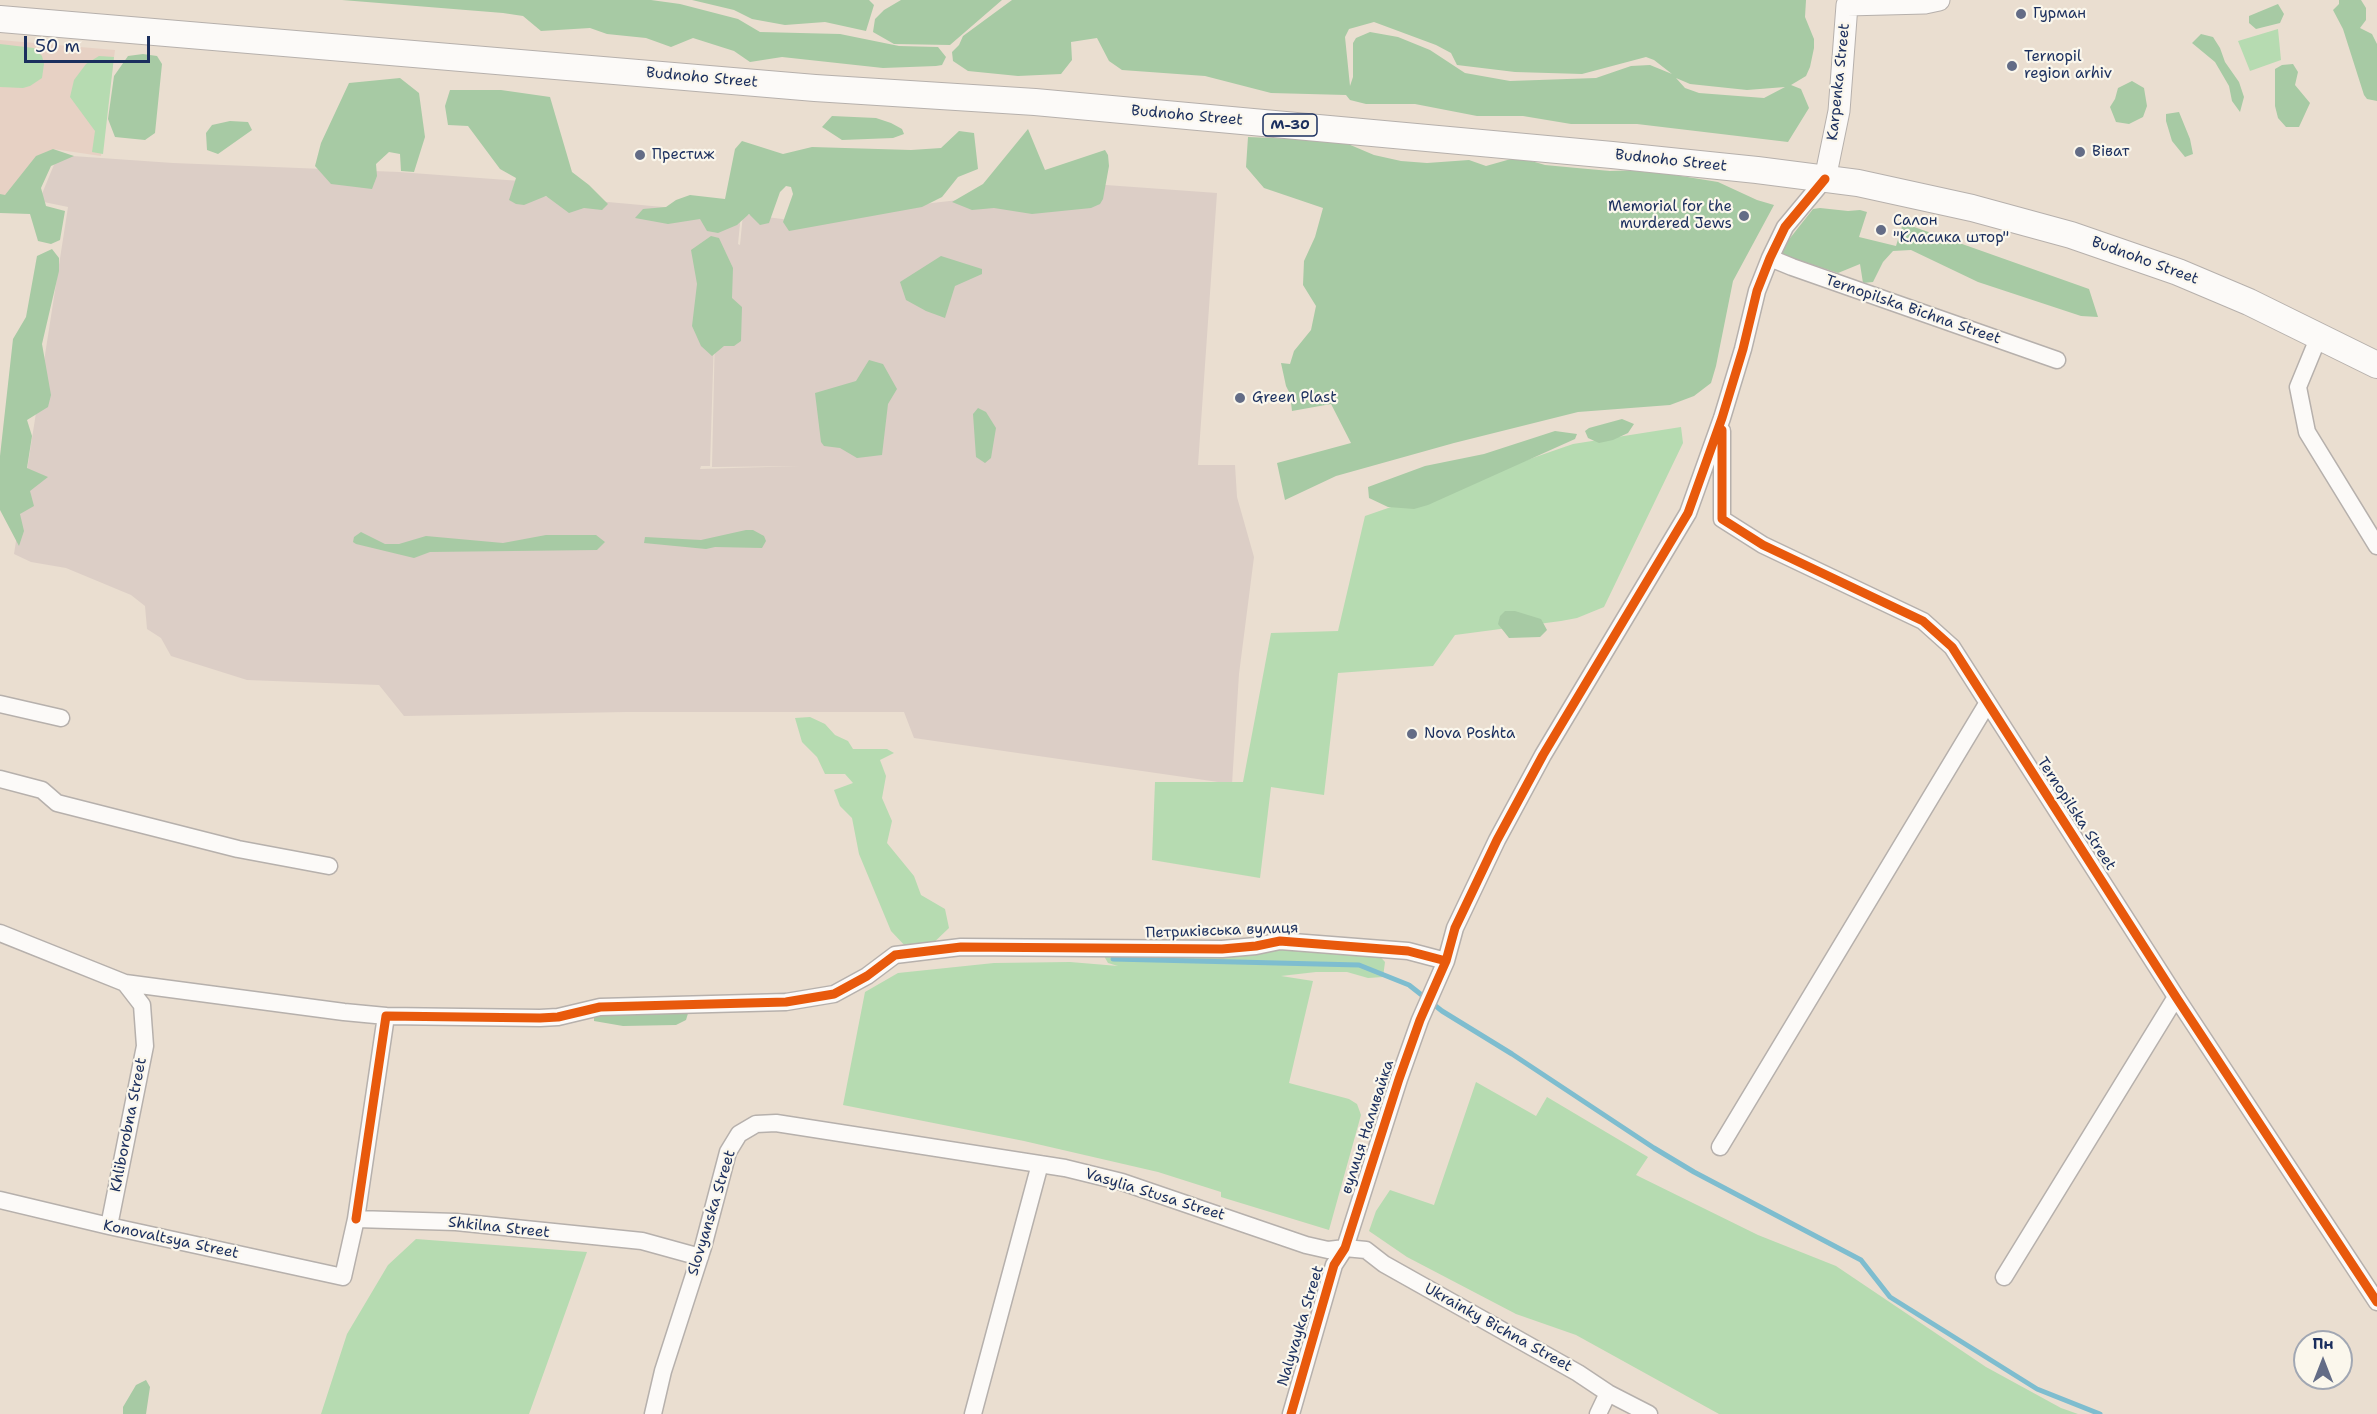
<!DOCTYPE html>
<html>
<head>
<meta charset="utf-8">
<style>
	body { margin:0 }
	#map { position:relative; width:2377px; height:1414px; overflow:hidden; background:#eaded0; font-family:"Shantell Sans",sans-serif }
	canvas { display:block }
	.north { position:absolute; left:2293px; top:1330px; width:60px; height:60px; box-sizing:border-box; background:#fbf7ec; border:2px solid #a1a7b3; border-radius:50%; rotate:0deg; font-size:16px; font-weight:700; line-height:24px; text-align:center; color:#1b2f5e }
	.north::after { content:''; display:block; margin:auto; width:21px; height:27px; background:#636c86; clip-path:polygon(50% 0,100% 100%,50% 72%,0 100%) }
	.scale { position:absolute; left:24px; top:36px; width:126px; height:27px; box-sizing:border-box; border:3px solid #1b2f5e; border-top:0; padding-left:8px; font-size:18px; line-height:21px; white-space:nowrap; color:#1b2f5e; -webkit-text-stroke:4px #fbf7ec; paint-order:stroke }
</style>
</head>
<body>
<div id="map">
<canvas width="2377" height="1414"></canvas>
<div class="north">Пн</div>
<div class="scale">50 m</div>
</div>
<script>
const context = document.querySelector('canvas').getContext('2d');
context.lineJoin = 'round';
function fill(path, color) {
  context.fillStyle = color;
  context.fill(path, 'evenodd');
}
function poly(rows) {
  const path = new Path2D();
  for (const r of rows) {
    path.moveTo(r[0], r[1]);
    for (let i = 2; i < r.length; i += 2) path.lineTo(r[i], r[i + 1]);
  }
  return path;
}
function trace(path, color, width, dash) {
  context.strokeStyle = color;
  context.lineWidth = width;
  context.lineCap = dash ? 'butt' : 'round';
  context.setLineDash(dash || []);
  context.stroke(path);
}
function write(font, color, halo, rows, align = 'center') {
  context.font = font + ' "Shantell Sans",sans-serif';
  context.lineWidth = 4.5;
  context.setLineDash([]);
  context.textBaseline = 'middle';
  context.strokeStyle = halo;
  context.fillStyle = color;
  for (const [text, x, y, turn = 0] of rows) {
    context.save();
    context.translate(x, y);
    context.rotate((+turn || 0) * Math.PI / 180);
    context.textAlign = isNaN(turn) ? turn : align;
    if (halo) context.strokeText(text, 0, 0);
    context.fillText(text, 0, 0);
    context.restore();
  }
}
fill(poly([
	[0,40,115,50,101,156,53,149,0,204]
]), '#e7d1c4');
fill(poly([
	[58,155,173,163,399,172,520,181,519,194,741,214,738,244,740,245,743,214,790,220,1092,184,1217,193,1198,465,1235,465,1237,497,1254,557,1239,674,1232,784,914,738,904,712,626,712,404,716,379,685,247,680,171,656,161,638,147,629,145,606,131,595,66,568,31,562,14,554,68,207,39,201],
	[717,242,712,467,801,466,700,469,701,466,710,466]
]), '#dccec6');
fill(poly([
	[2278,29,2281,60,2250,71,2238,41],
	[0,44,34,48,42,56,44,64,42,78,30,86,23,88,0,87],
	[99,56,114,57,103,154,92,152,95,131,70,97,74,80,86,64],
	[1681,427,1683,443,1604,607,1577,618,1561,621,1455,635,1433,666,1338,673,1324,795,1271,787,1260,878,1152,860,1155,782,1243,782,1271,633,1338,631,1365,516,1573,444],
	[810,717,825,724,835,735,848,741,853,749,887,749,894,753,880,760,886,776,882,798,892,821,887,843,914,876,921,895,945,909,949,928,928,948,908,949,891,931,859,854,852,818,840,806,834,790,853,783,845,774,825,774,817,757,802,742,795,718],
	[1276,947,1372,948,1385,962,1383,977,1368,978,1347,972,1316,972,1281,976,1313,981,1289,1083,1349,1099,1357,1104,1361,1115,1329,1230,1221,1197,1221,1192,1158,1172,1024,1141,843,1105,865,992,898,973,994,963,1070,962,1118,966,1108,963,1104,956],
	[1476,1082,1536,1116,1547,1097,1648,1157,1636,1175,1758,1235,1836,1266,1986,1367,2061,1408,2078,1414,1719,1414,1576,1335,1516,1314,1407,1257,1369,1231,1376,1211,1390,1190,1434,1205],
	[416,1239,587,1252,529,1414,321,1414,347,1334,388,1265]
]), '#b6dbb1');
fill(poly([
	[342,0,651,0,680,4,738,19,760,32,840,34,899,46,938,47,946,57,942,65,936,66,883,68,782,57,750,62,734,51,693,38,671,47,646,38,607,34,590,28,541,31,523,16,503,13],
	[692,0,869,0,874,5,866,31,825,22,785,25,752,19,734,10],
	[901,0,1002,0,950,45,894,44,873,32,875,19,884,10],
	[1012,0,1806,0,1805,17,1814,39,1814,48,1810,67,1806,76,1791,85,1801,89,1809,108,1788,142,1637,124,1571,124,1523,116,1477,116,1415,104,1366,104,1350,100,1346,95,1271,93,1205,76,1122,70,1109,61,1097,38,1071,42,1072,60,1061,74,1018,76,968,71,953,61,952,52,959,45,963,36],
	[1374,22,1436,45,1451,53,1457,65,1515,72,1582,74,1646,57,1654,60,1672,74,1650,65,1631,66,1596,78,1510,81,1465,73,1430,50,1398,37,1370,32,1356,38,1353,43,1353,77,1350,86,1345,37,1349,29],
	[1676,78,1690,84,1747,90,1785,87,1764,98,1699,93,1685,88],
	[2339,0,2361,0,2366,8,2366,20,2360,28,2372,34,2377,44,2377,101,2367,99,2364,95,2343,29,2333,10,2339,4],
	[2278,4,2284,14,2280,23,2256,29,2249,23,2249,16],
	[2201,34,2213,37,2220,48,2225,62,2239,82,2244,97,2240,112,2232,101,2229,86,2215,62,2192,43],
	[143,54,157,56,162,64,155,133,145,140,115,137,108,119,114,76,128,56],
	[2293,64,2298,72,2295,85,2310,103,2299,127,2286,127,2278,118,2275,106,2275,69,2282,65],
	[400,78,419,93,425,137,414,172,401,171,400,154,389,152,376,164,377,176,372,189,331,184,315,166,321,143,349,83],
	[2132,81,2144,88,2147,106,2143,117,2129,124,2116,122,2110,107,2115,99,2118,88],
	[450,90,501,90,550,97,572,172,589,185,608,204,602,210,584,208,569,213,546,196,524,205,516,204,509,200,516,178,500,169,468,126,448,125,445,106],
	[2179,112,2190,139,2193,154,2185,157,2172,141,2166,121,2166,114],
	[832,116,876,118,891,123,902,129,904,134,893,138,842,140,822,127],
	[230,121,248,122,252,130,218,154,207,150,206,133,212,125],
	[1028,129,1045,170,1105,150,1108,155,1109,166,1103,199,1100,204,1091,208,1032,214,994,208,972,210,952,202,983,184],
	[959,131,974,133,978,169,958,177,942,197,922,207,789,231,783,222,793,194,791,187,786,186,780,192,769,223,760,225,749,214,737,225,718,233,707,231,700,219,668,224,635,218,643,209,666,207,676,200,690,195,725,199,735,149,742,141,783,154,812,147,911,150,941,148],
	[1248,137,1341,141,1374,155,1401,161,1427,163,1469,160,1486,166,1518,157,1545,165,1577,168,1610,171,1644,170,1718,182,1757,200,1774,205,1733,281,1716,366,1711,383,1694,396,1670,405,1578,412,1454,443,1336,476,1285,500,1277,463,1351,443,1331,404,1292,411,1290,394,1286,386,1281,363,1290,364,1294,351,1311,330,1316,306,1303,285,1304,261,1315,237,1323,208,1264,188,1246,167],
	[53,149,74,156,51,166,41,188,46,206,65,211,60,240,51,244,38,241,30,214,0,213,0,194,5,195,36,156],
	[1820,208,1848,211,1860,210,1867,212,1859,237,1896,246,1903,223,2089,289,2098,317,2081,316,1978,282,1911,250,1893,251,1883,262,1873,282,1863,283,1860,264,1838,273,1782,255,1783,247,1813,209],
	[711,236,719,238,733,268,732,298,742,307,741,341,734,346,724,346,712,356,701,346,692,326,697,284,691,250],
	[52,249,59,258,59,271,42,344,51,395,48,407,27,420,32,436,27,468,48,477,30,491,34,506,20,514,24,531,19,546,0,510,0,456,13,339,26,317,37,256],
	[941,256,982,269,982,274,955,286,945,318,926,311,906,300,900,282],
	[869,360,883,364,897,389,888,404,882,455,857,458,840,448,824,446,821,442,815,393,856,381],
	[978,408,986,412,996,428,991,458,985,463,976,457,973,414],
	[1622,419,1634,424,1628,433,1613,440,1599,443,1588,438,1585,431,1589,428],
	[1555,431,1577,434,1575,439,1428,505,1414,509,1388,507,1369,498,1368,487,1425,466,1484,454],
	[746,530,753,530,764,536,766,541,762,548,715,547,706,549,644,543,645,537,701,540],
	[361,532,385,544,399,544,426,536,503,543,546,535,596,535,605,542,597,550,430,552,414,558,356,544,353,542,354,537],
	[1505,611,1515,611,1541,619,1547,630,1540,637,1509,638,1498,624,1500,616],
	[689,1010,686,1020,676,1025,623,1026,594,1021,594,1016,595,1011],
	[146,1380,150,1387,146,1414,123,1414,123,1407,136,1385]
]), '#a7caa4');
trace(poly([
	[1113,959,1359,965,1409,985,1442,1011,1512,1054,1654,1148,1694,1172,1861,1260,1890,1297,2037,1389,2100,1414]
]), '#7ebdcf', 5);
const minor = poly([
	[1770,258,1792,267,2057,360],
	[2319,336,2298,387,2307,432,2377,546],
	[1722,431,1722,519,1763,545,1923,621,1952,647,2176,997,2377,1302],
	[0,704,61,718],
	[0,779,42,790,57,803,238,849,329,866],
	[0,933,125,983,142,1005,145,1046,109,1226],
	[125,983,344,1012,386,1016],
	[1720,1147,1987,704],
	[0,1200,109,1226,343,1277,356,1219,456,1222,642,1241,700,1257],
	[356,1219,386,1016,540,1018,558,1017,600,1007,786,1002,834,994,867,976,895,955,961,947,1222,949,1256,946,1280,941,1408,951,1446,961],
	[2004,1277,2176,997],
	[653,1414,663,1371,703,1247,728,1152,739,1134,756,1124,776,1123,1065,1168,1122,1182,1306,1245,1328,1250,1345,1248,1366,1250,1384,1264,1578,1373,1608,1393,1649,1414],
	[973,1414,1040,1164],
	[1291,1414,1334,1265,1345,1248,1399,1079,1420,1020,1446,961,1455,928,1497,840,1543,755,1688,513,1722,418,1743,349,1757,291,1770,258,1785,227,1825,179],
	[1598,1414,1608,1393]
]);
const major = poly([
	[1847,5,1925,3,1939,0],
	[1825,179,1839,111,1847,5]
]);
const highway = poly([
	[0,19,815,88,1035,102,1612,155,1757,170,1858,183,1972,208,2071,235,2178,272,2249,302,2377,365]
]);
trace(minor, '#b6b0ac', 19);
trace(major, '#b6b0ac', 23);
trace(highway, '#b6b0ac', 28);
trace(minor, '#fcfaf8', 16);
trace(major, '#fcfaf8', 21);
trace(highway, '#fcfaf8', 26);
trace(poly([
	[1722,430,1722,519,1763,545,1923,621,1952,647,2176,997,2377,1302],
	[356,1219,386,1016,540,1018,558,1017,600,1007,786,1002,834,994,867,976,895,955,961,947,1222,949,1256,946,1280,941,1408,951,1446,961],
	[1291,1414,1334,1265,1345,1248,1399,1079,1420,1020,1446,961,1455,928,1497,840,1543,755,1688,513,1722,418,1743,349,1757,291,1770,258,1785,227,1825,179]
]), '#e8590c', 9);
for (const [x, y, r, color] of [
	[2021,14,6,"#636c86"],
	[2012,66,6,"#636c86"],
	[2080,152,6,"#636c86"],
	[640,155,6,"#636c86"],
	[1744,216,6,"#636c86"],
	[1881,230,6,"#636c86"],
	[1240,398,6,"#636c86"],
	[1412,734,6,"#636c86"]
]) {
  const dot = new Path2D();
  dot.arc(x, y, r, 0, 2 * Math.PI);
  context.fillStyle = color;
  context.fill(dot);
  trace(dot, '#fbf7ec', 2);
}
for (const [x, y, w] of [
	[1290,125,54]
]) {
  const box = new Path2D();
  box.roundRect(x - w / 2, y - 11, w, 22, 4.5);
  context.fillStyle = '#fbf7ec';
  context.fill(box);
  trace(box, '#1b2f5e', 1.5);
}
write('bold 14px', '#1b2f5e', null, [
	["М-30",1290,125]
]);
write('15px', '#1b2f5e', '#fbf7ec', [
	["Гурман",2033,14],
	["Ternopil",2024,57],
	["region arhiv",2024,74],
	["Віват",2092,152],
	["Престиж",652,155],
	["Memorial for the",1732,207,"right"],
	["murdered Jews",1732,224,"right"],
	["Салон",1893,221],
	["\"Класика штор\"",1893,238],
	["Green Plast",1252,398],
	["Nova Poshta",1424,734]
], 'left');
write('15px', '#1b2f5e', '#fbf7ec', [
	["Budnoho Street",702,78,5],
	["Karpenka Street",1839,82,-84],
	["Budnoho Street",1187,116,5],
	["Budnoho Street",1671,161,6],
	["Budnoho Street",2145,261,20],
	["Ternopilska Bichna Street",1913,310,19],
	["Ternopilska Street",2076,814,57],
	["Петриківська вулиця",1222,931,-2],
	["Khliborobna Street",129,1125,-79],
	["вулиця Наливайка",1368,1127,-72],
	["Vasylia Stusa Street",1155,1195,17],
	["Slovyanska Street",712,1213,-73],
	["Shkilna Street",499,1228,6],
	["Konovaltsya Street",171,1240,12],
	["Nalyvayka Street",1301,1326,-73],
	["Ukrainky Bichna Street",1498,1328,29]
]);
</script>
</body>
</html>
